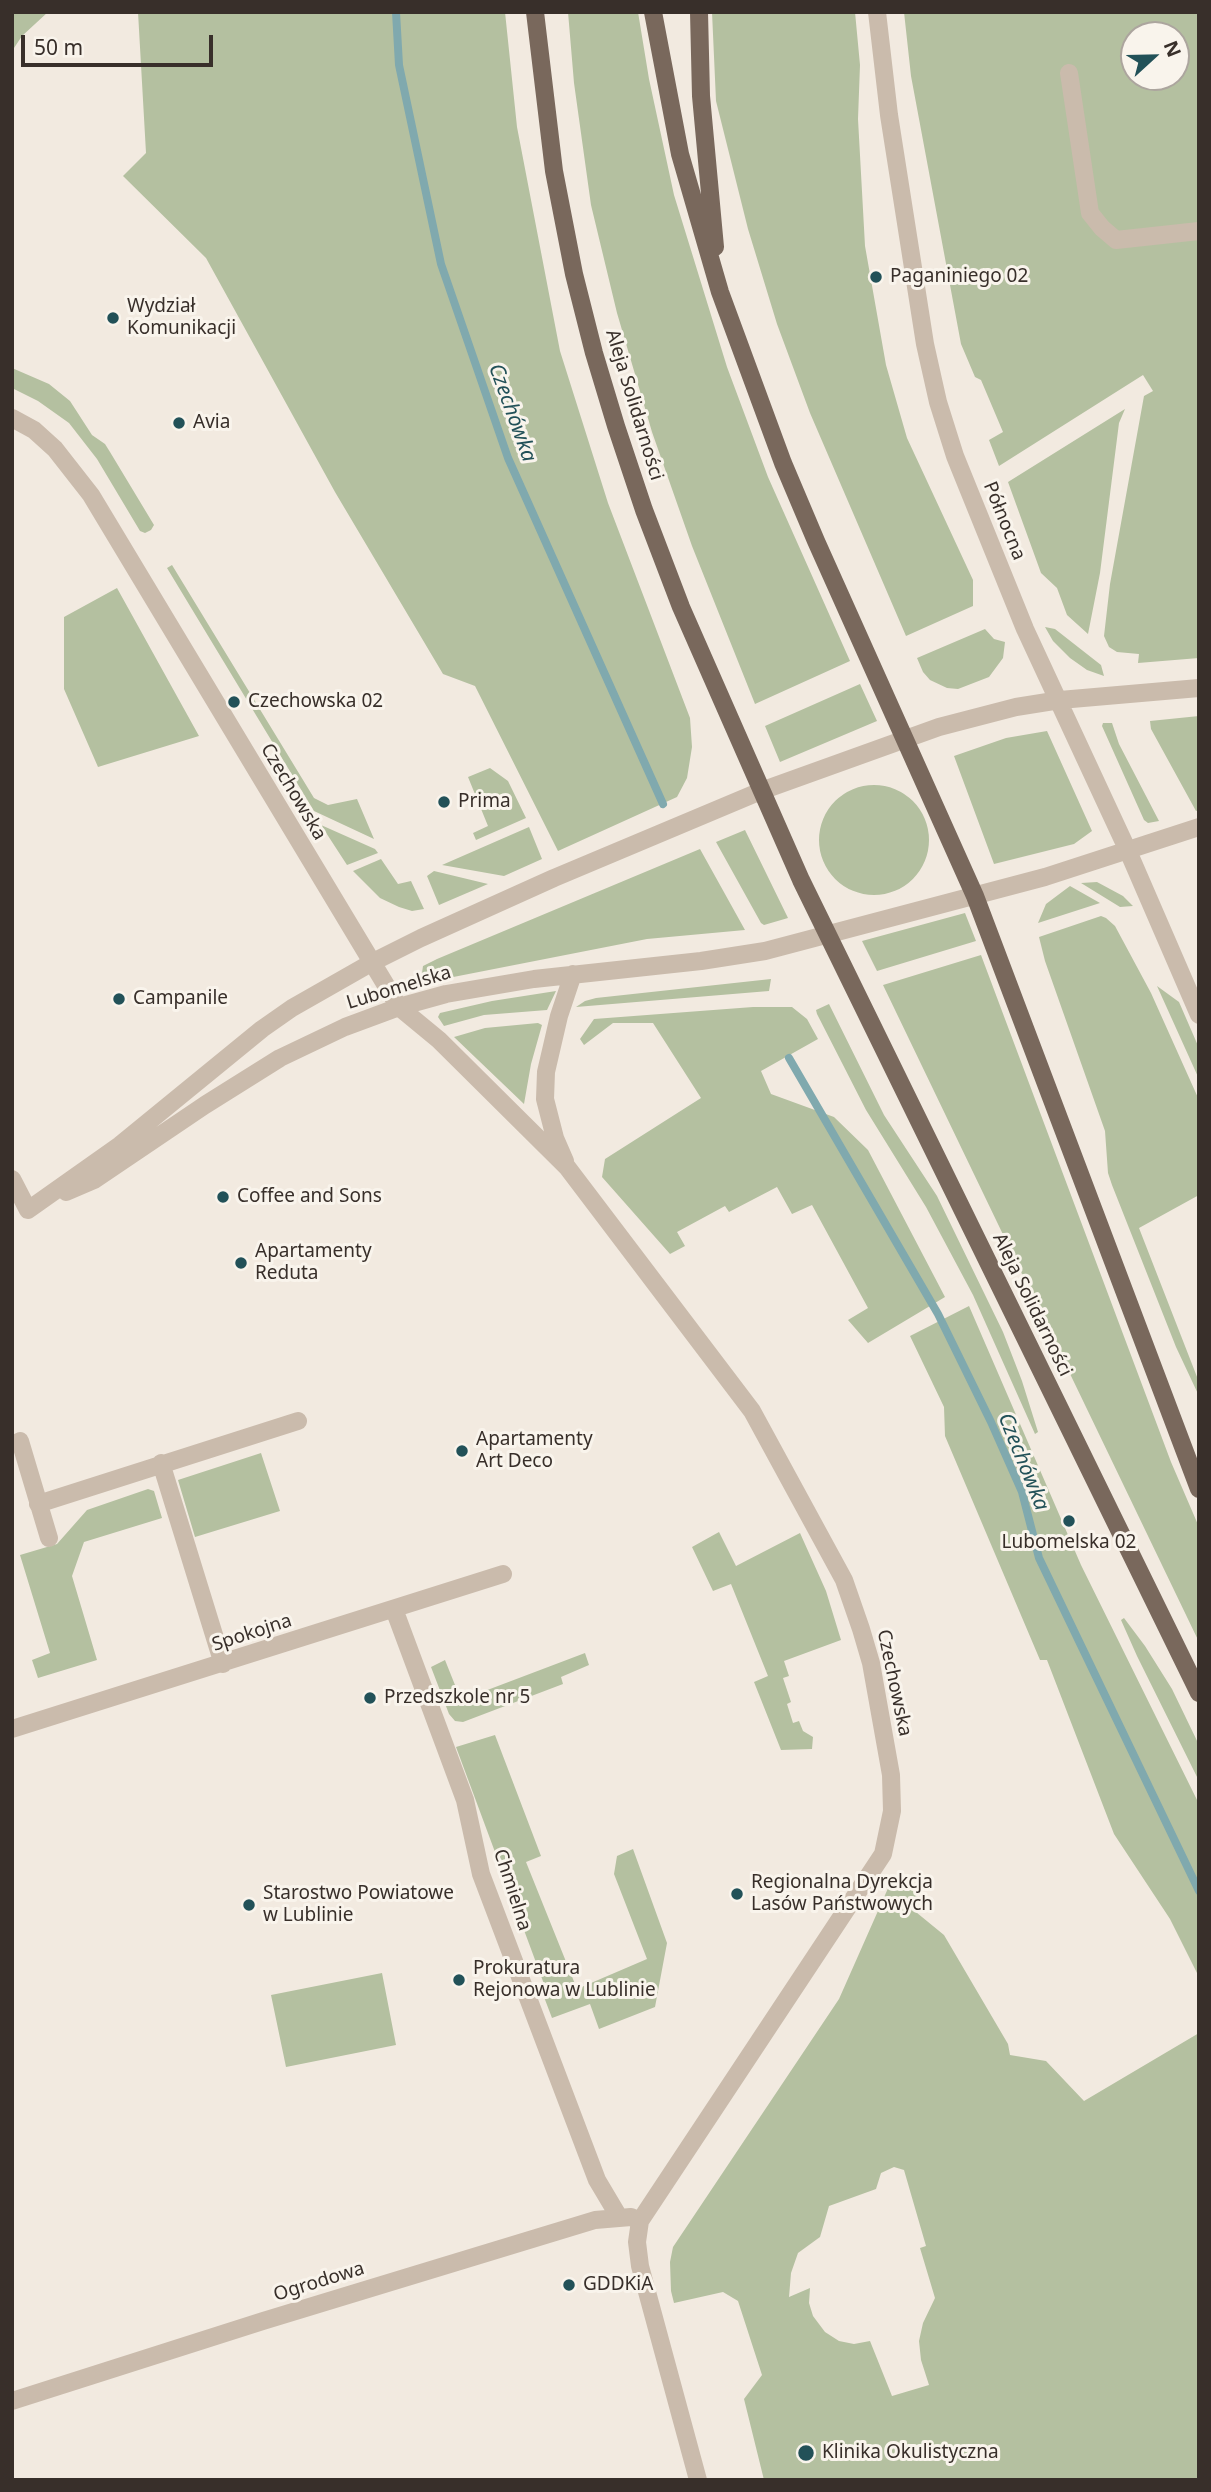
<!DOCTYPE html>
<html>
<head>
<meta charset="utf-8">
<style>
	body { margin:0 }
	#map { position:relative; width:1211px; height:2492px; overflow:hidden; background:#f2eae0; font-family:"Noto Sans",sans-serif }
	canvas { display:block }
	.frame { position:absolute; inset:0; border:14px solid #382f2a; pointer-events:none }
	.north { position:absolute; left:1120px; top:21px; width:70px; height:70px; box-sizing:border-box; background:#f9f4ec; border:2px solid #aca59e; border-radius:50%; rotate:68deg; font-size:19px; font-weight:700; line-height:28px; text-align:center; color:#382f2a }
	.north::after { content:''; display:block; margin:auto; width:24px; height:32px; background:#225158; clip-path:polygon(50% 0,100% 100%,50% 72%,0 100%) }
	.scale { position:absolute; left:21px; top:35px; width:192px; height:32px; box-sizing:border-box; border:4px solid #382f2a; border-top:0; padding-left:9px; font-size:21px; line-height:24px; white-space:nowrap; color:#382f2a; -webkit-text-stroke:5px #f9f4ec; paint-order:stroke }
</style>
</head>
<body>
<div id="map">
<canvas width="1211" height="2492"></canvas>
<div class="frame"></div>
<div class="north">N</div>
<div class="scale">50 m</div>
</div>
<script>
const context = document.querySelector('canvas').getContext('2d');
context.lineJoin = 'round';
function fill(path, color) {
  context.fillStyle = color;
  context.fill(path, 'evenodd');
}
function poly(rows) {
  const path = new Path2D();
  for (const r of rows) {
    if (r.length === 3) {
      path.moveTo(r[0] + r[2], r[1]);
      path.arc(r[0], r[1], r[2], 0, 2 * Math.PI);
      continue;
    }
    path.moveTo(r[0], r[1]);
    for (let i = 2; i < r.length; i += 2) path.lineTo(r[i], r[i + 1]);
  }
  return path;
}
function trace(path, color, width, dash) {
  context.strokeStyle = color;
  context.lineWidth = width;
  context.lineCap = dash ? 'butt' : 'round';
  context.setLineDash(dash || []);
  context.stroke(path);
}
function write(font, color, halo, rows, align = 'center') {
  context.font = font + ' "Noto Sans",sans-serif';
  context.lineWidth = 6;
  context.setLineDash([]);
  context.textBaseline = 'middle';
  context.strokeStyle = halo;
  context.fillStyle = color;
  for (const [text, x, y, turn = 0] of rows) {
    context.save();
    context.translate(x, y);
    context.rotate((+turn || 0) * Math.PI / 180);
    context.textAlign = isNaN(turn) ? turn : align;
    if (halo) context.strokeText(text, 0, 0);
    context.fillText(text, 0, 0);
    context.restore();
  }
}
fill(poly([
	[12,12,48,12,22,36,12,51],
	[138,12,505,12,517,127,560,351,608,503,690,718,692,747,687,778,677,797,558,851,475,686,443,674,335,492,206,258,123,176,146,153],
	[568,12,638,12,649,79,674,195,727,367,768,477,850,661,755,704,692,546,652,432,617,313,591,205,574,83],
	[712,12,855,12,860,65,858,119,865,246,886,365,907,438,973,580,973,606,906,636,810,413,777,324,748,229,716,101],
	[904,12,1199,12,1199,658,1138,663,1139,654,1117,652,1109,647,1104,636,1110,584,1144,396,1153,391,1143,375,999,466,989,440,1003,432,981,380,975,377,961,344,911,76],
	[1134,35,1176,35,1176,77,1134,77],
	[12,368,49,384,70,401,92,435,105,444,110,452,154,525,151,530,145,533,140,531,97,459,69,423,38,401,12,388],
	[1125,409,1119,423,1100,573,1088,634,1067,615,1057,588,1041,573,1008,482],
	[172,565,314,798,328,805,357,799,374,839,314,811,167,568],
	[117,588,199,736,98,767,64,689,64,617],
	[1045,627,1055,629,1101,665,1104,676,1087,670,1070,658,1053,641],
	[985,629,994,639,1005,642,1003,658,989,677,958,689,947,688,930,680,923,672,917,658],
	[860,684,877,721,780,762,765,726],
	[1199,716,1199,810,1196,811,1151,729,1150,721],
	[1103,723,1112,723,1119,744,1159,821,1148,823,1144,820,1102,726],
	[1047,731,1092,831,1074,844,994,864,954,756,1006,738],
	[490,768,508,781,526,818,476,840,473,833,488,826,468,777],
	[874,840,55],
	[321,825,375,849,378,853,347,865],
	[529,827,542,859,504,876,442,865],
	[745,830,788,918,764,925,761,923,716,842],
	[700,849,745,930,647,939,438,980,427,979,422,973,423,966,437,959],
	[381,859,398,884,411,881,424,909,412,911,399,907,380,898,353,871],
	[434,871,488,884,439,905,427,876],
	[1097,882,1123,896,1133,906,1120,907,1081,883],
	[1070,886,1100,903,1038,923,1046,904],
	[965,913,976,941,877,971,862,941],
	[1101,916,1106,918,1115,926,1151,993,1199,1100,1199,1195,1139,1228,1199,1382,1199,1396,1176,1347,1112,1185,1108,1173,1105,1131,1045,961,1039,937],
	[981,955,1171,1462,1199,1527,1199,1642,883,985],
	[771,979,769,991,576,1007,585,1001,596,998],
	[1157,986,1179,1002,1199,1048,1199,1079],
	[556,991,547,1010,484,1015,444,1026,438,1017,440,1013,492,1001],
	[829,1004,884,1115,937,1196,1003,1332,1022,1381,1038,1432,1035,1434,973,1295,926,1207,866,1110,817,1014,816,1010],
	[753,1007,792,1007,807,1019,818,1039,761,1071,771,1094,834,1117,868,1150,945,1297,868,1343,848,1320,868,1308,812,1205,792,1214,777,1187,729,1212,725,1206,677,1232,685,1246,670,1254,602,1177,605,1159,701,1098,653,1023,613,1023,584,1045,580,1039,594,1019],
	[538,1023,542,1025,531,1064,524,1104,454,1037,485,1028],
	[969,1306,1081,1565,1199,1804,1199,1977,1170,1919,1114,1834,1047,1660,1040,1660,945,1436,944,1407,910,1336],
	[261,1453,280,1511,195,1537,178,1480],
	[148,1489,154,1491,162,1518,84,1542,72,1576,97,1660,38,1678,32,1660,50,1653,20,1555,57,1544,87,1510],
	[719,1532,736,1566,800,1533,826,1591,841,1640,784,1661,789,1676,783,1678,791,1702,787,1704,793,1723,799,1721,803,1731,813,1737,812,1749,781,1750,754,1682,768,1676,731,1584,713,1591,692,1547],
	[1124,1618,1145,1646,1172,1689,1199,1745,1199,1781,1137,1656,1121,1620],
	[585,1653,589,1665,561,1677,563,1684,463,1722,455,1721,449,1714,431,1667,445,1660,461,1700],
	[495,1735,541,1856,526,1862,577,1989,647,1959,614,1874,617,1856,633,1849,667,1943,655,2007,599,2029,590,2004,552,2018,544,1997,544,1984,456,1747],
	[893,1877,922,1897,911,1908,944,1935,1008,2044,1010,2055,1046,2061,1084,2101,1199,2033,1199,2480,764,2480,744,2399,762,2375,738,2301,723,2292,674,2303,671,2291,670,2262,673,2247,839,1999],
	[894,2167,904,2170,926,2246,920,2248,935,2298,923,2323,919,2341,921,2360,929,2385,892,2396,870,2341,854,2344,839,2341,825,2332,813,2316,809,2303,810,2288,789,2297,791,2273,798,2253,820,2237,829,2206,876,2189,881,2173],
	[382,1973,396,2045,286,2067,271,1995]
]), '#b4c0a0');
trace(poly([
	[396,12,399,65,441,264,508,458,663,804],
	[789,1058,938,1314,991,1422,1022,1492,1039,1558,1199,1891]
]), '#80a9ae', 8);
trace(poly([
	[877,12,889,115,925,344,938,402,955,456,1025,629,1128,851,1199,1015],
	[1069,73,1090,213,1102,228,1116,240,1199,231],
	[12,418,34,430,55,449,91,495,399,1007,439,1040,567,1167,752,1411,844,1580,861,1629,871,1663,891,1775,892,1811,883,1854,640,2221,637,2242,640,2266,698,2480],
	[565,1161,555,1138,545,1099,546,1072,559,1016,573,974],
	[12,1179,28,1210],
	[66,1192,94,1180,205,1105,280,1058,345,1027,399,1007,446,994,534,979,701,961,765,951,1045,877,1199,827],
	[28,1210,120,1145,262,1029,292,1008,371,963,421,938,554,878,761,791,939,727,1016,707,1060,700,1199,688],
	[20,1441,49,1538],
	[161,1463,223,1664],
	[38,1504,298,1421],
	[394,1609,465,1800,481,1874,597,2180,619,2217],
	[12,1729,503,1574],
	[12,2401,263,2321,595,2220,631,2217,640,2221]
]), '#cabbac', 18);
trace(poly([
	[535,12,554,171,574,274,594,353,616,426,644,510,681,607,801,880,1199,1693],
	[653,12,680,154,720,292,783,463,816,541,975,896,1199,1489],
	[699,12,701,96,715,247]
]), '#79685c', 18);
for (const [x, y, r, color] of [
	[876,277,7,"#225158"],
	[113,318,7,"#225158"],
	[179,423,7,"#225158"],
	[234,702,7,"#225158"],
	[444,802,7,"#225158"],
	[119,999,7,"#225158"],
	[223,1197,7,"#225158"],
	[241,1263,7,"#225158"],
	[462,1451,7,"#225158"],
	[1069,1521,7,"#225158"],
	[370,1698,7,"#225158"],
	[737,1894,7,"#225158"],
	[249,1905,7,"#225158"],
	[459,1980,7,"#225158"],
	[569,2285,7,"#225158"],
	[806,2453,9,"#225158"]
]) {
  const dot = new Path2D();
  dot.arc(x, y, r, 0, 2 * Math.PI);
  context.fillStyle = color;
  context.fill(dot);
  trace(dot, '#f9f4ec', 2.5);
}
write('19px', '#382f2a', '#f9f4ec', [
	["Paganiniego 02",890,277],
	["Wydział",127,307],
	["Komunikacji",127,329],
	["Avia",193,423],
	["Czechowska 02",248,702],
	["Prima",458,802],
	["Campanile",133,999],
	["Coffee and Sons",237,1197],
	["Apartamenty",255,1252],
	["Reduta",255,1274],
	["Apartamenty",476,1440],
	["Art Deco",476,1462],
	["Lubomelska 02",1069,1543,"center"],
	["Przedszkole nr 5",384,1698],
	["Regionalna Dyrekcja",751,1883],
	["Lasów Państwowych",751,1905],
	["Starostwo Powiatowe",263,1894],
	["w Lublinie",263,1916],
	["Prokuratura",473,1969],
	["Rejonowa w Lublinie",473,1991],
	["GDDKiA",583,2285],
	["Klinika Okulistyczna",822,2453]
], 'left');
write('19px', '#382f2a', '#f9f4ec', [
	["Aleja Solidarności",634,405,73],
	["Północna",1004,521,68],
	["Czechowska",293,792,59],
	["Lubomelska",399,988,-17],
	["Aleja Solidarności",1032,1305,64],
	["Spokojna",252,1633,-18],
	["Czechowska",894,1683,78],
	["Chmielna",512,1890,72],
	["Ogrodowa",319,2282,-17]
]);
write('italic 21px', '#225158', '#f9f4ec', [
	["Czechówka",512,413,70],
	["Czechówka",1023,1462,68]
]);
</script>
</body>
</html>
